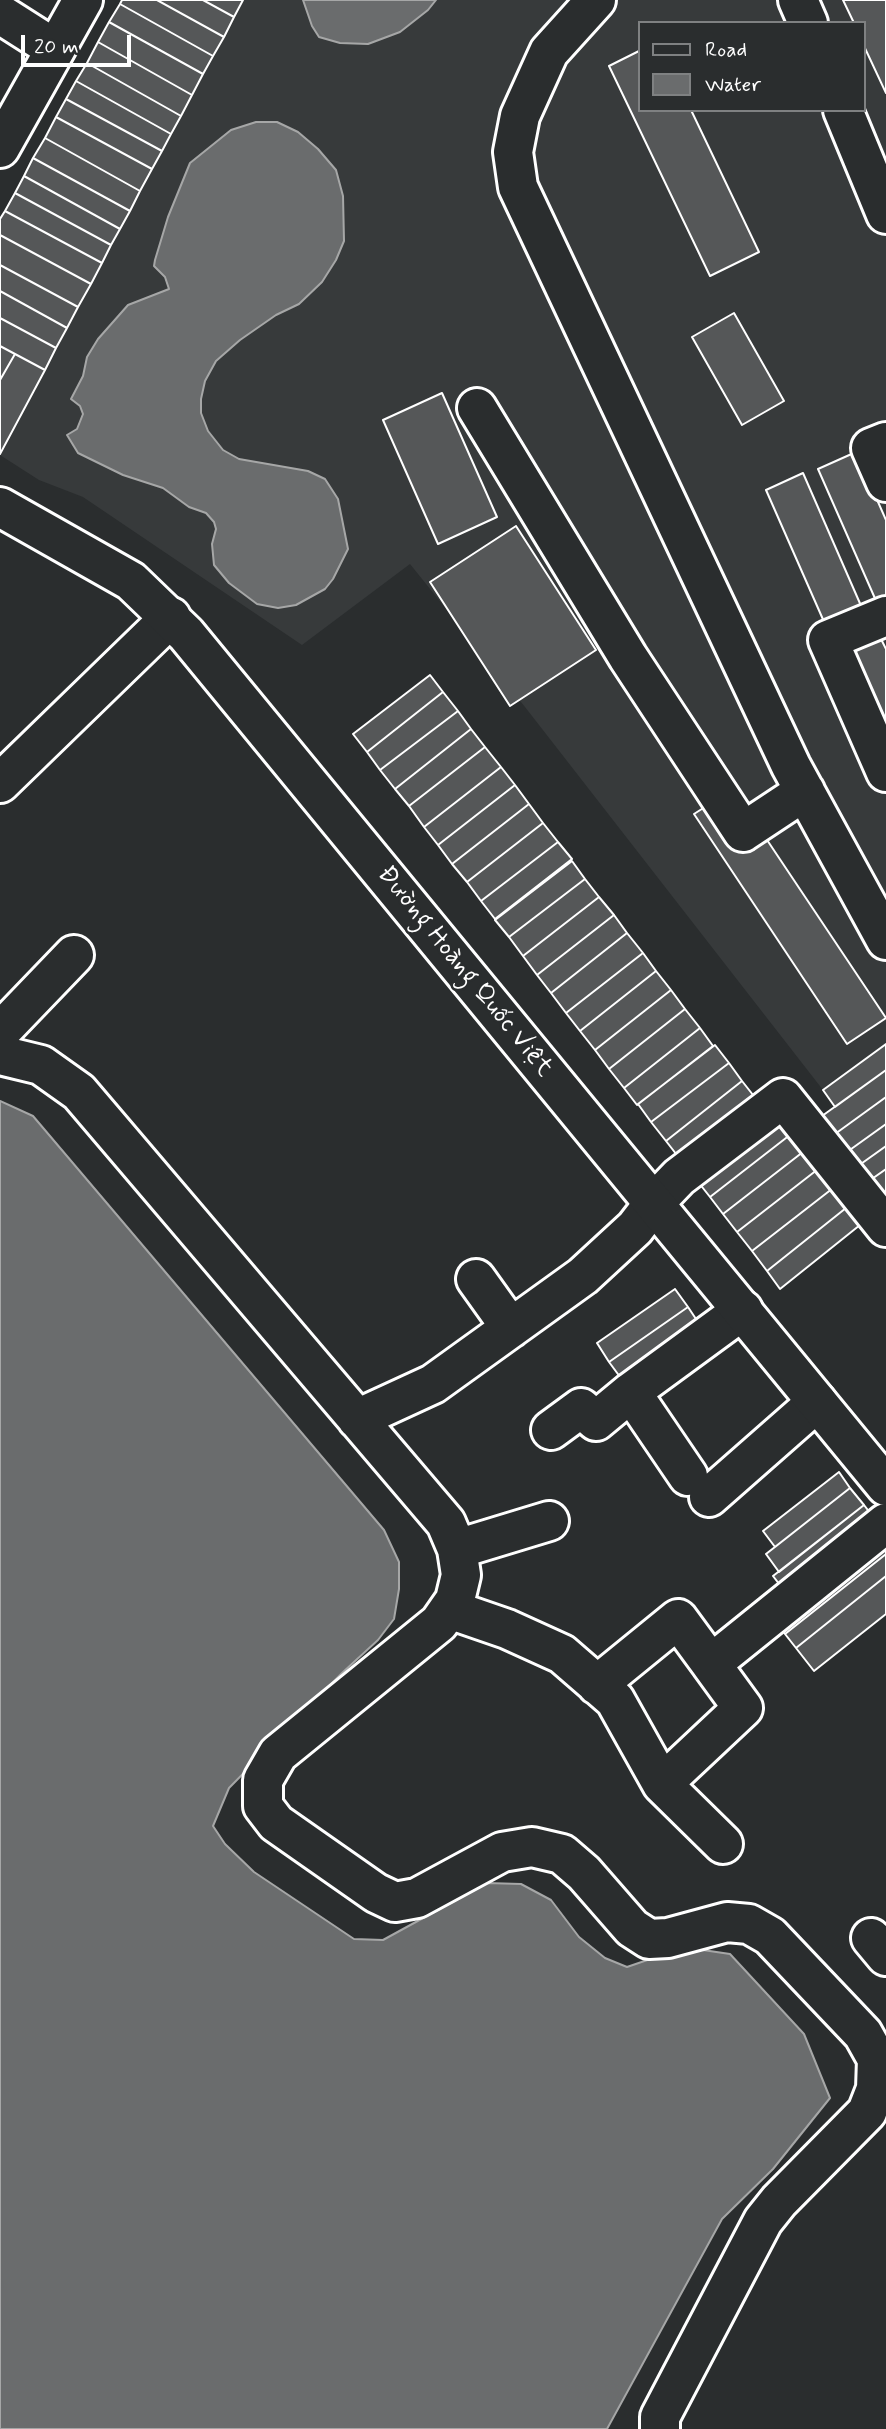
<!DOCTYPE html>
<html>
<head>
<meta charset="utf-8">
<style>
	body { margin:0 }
	#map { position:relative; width:886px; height:2429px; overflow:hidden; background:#2a2d2e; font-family:Mynerve,sans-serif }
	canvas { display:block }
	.legend { position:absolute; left:638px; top:21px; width:228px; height:91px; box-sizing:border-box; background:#2a2d2e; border:2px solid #7f8182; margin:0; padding:9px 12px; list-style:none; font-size:21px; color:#fff }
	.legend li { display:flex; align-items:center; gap:14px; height:35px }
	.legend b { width:35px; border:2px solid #7f8182 }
	.scale { position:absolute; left:21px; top:35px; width:110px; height:32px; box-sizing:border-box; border:4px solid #fff; border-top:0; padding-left:9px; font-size:21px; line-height:24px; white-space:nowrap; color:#fff; -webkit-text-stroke:5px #2a2d2e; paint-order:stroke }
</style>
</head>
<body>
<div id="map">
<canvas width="886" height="2429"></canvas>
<ul class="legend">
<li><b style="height:9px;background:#2a2d2e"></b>Road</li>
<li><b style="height:19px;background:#6a6c6d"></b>Water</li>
</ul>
<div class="scale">20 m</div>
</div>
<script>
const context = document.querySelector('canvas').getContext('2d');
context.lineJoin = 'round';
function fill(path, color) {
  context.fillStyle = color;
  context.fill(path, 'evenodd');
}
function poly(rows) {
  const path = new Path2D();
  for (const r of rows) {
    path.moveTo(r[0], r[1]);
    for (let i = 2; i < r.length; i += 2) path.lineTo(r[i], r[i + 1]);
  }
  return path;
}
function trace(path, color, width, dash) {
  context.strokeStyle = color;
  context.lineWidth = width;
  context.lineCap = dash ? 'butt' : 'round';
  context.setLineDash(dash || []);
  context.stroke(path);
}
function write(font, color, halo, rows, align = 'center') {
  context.font = font + ' Mynerve,sans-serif';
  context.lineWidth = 5;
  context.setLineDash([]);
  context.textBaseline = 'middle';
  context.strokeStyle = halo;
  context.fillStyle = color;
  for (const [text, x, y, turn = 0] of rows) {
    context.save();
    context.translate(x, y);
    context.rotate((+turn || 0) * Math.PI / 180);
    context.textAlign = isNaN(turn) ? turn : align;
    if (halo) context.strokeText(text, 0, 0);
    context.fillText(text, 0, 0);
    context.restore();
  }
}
fill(poly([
	[243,0,886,0,886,1044,823,1090,525,707,410,564,302,645,83,497,39,480,0,455],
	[639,23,863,23,863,110,639,110]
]), '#373a3b');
const water = poly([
	[303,0,436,0,428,10,400,32,368,44,340,43,319,37,312,26,303,0],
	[256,122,277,122,298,132,318,149,336,170,343,196,344,241,336,260,322,282,299,304,276,315,240,340,216,361,205,381,201,399,201,413,208,431,223,450,239,459,308,471,325,479,338,499,348,549,333,579,325,589,296,605,278,608,257,604,229,583,214,565,212,544,216,529,214,522,206,513,189,507,163,488,123,475,78,453,67,435,77,429,83,414,80,406,71,399,83,376,87,357,98,339,128,305,169,289,165,277,154,266,155,260,168,217,190,163,231,130,256,122],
	[0,1101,33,1116,384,1530,399,1562,399,1589,394,1619,378,1640,342,1673,229,1788,213,1826,225,1844,254,1872,354,1939,383,1940,487,1883,521,1884,551,1900,579,1937,605,1958,627,1967,659,1956,696,1949,730,1954,804,2034,830,2098,773,2169,722,2219,607,2429,0,2429,0,1101]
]);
fill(water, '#6a6c6d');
trace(water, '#a6a7a7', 2);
const building = poly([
	[122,0,157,0,224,37,213,56,120,4,122,0],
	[157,0,203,0,234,17,224,37,157,0],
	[203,0,243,0,234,17,203,0],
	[843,0,886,0,886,93,863,44,863,23,854,23,843,0],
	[120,4,213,56,203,74,109,22,120,4],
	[109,22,203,74,192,95,98,42,109,22],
	[98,42,192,95,181,116,87,63,98,42],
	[639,51,639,110,691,110,759,252,710,276,609,66,639,51],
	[87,63,181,116,171,134,76,81,87,63],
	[76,81,171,134,162,151,66,99,76,81],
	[66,99,162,151,152,169,56,117,66,99],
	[56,117,152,169,140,191,45,138,56,117],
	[45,138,140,191,130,211,33,158,45,138],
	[33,158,130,211,120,229,24,176,33,158],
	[24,176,120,229,111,245,15,193,24,176],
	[15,193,111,245,102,263,5,211,15,193],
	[5,211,102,263,91,284,0,235,0,219,5,211],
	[0,235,91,284,78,307,0,265,0,235],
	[0,265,78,307,67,328,0,291,0,265],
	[0,291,67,328,56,348,0,318,0,291],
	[734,313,784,401,742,425,692,337,734,313],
	[0,318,56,348,45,370,0,346,0,318],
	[0,346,15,354,0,380,0,346],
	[15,354,45,370,0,454,0,380,15,354],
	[442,393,497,517,438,544,383,420,442,393],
	[856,452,886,520,886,599,877,603,818,469,856,452],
	[803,473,862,608,825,624,766,490,803,473],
	[516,526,596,650,510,706,430,582,516,526],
	[881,639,886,649,886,752,844,656,881,639],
	[430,675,443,692,367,752,353,734,430,675],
	[443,692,458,711,380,770,367,752,443,692],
	[458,711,471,729,395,789,380,770,458,711],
	[471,729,485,747,409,806,395,789,471,729],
	[485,747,501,767,424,827,409,806,485,747],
	[501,767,515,785,438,845,424,827,501,767],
	[515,785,529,804,452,864,438,845,515,785],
	[733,789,886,1018,847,1044,694,814,733,789],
	[529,804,543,823,467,882,452,864,529,804],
	[543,823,558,842,481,901,467,882,543,823],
	[558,842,572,859,495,919,481,901,558,842],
	[572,861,585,879,509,937,495,920,572,861],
	[585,879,599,897,523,956,509,937,585,879],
	[599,897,614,915,537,975,523,956,599,897],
	[614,915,627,933,551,993,537,975,614,915],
	[627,933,643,953,566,1013,551,993,627,933],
	[643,953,656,971,580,1031,566,1013,643,953],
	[656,971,671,990,595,1050,580,1031,656,971],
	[671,990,685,1009,609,1069,595,1050,671,990],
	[685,1009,700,1028,624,1088,609,1069,685,1009],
	[700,1028,713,1046,637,1105,624,1088,700,1028],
	[886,1044,886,1070,835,1107,823,1090,886,1044],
	[715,1045,729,1063,651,1122,638,1104,715,1045],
	[729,1063,742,1081,666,1141,651,1122,729,1063],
	[886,1070,886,1097,835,1134,822,1116,886,1070],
	[742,1081,757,1100,680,1159,666,1141,742,1081],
	[886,1097,886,1124,847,1152,835,1134,886,1097],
	[779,1111,795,1131,710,1197,695,1178,779,1111],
	[886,1124,886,1146,858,1166,847,1152,886,1124],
	[795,1131,808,1148,723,1214,710,1197,795,1131],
	[886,1146,886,1169,869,1181,858,1166,886,1146],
	[808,1148,822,1166,737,1232,723,1214,808,1148],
	[822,1166,837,1185,752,1251,737,1232,822,1166],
	[886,1169,886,1194,880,1198,869,1181,886,1169],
	[837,1185,851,1204,767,1271,752,1251,837,1185],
	[851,1204,865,1221,780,1289,767,1271,851,1204],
	[675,1289,688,1307,609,1362,597,1343,675,1289],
	[688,1307,704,1331,626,1385,609,1362,688,1307],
	[839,1472,850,1488,775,1547,763,1531,839,1472],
	[850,1488,864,1505,779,1572,766,1554,850,1488],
	[864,1505,877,1522,786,1593,773,1576,864,1505],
	[886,1544,886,1554,785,1634,773,1618,886,1544],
	[886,1554,886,1576,796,1648,785,1634,886,1554],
	[886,1576,886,1614,814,1671,796,1648,886,1576]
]);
fill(building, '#555758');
trace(building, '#fff', 2);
const minor = poly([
	[596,0,549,52,520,116,513,152,518,187,791,766,886,940],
	[798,0,808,23],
	[0,14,55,49],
	[843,110,886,214],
	[477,408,628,657,743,832,805,791],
	[886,442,871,448,886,482],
	[886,616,828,640,886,772],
	[0,783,171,617],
	[0,1032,74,955],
	[0,1055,41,1065,79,1092,446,1523,457,1549,461,1575,455,1600,439,1623,278,1754,263,1780,263,1806,276,1823,376,1893,395,1902,417,1898,502,1852,532,1847,562,1854,584,1873,632,1928,649,1939,668,1938,727,1922,749,1924,770,1936,863,2034,877,2059,876,2089,867,2112,779,2201,763,2221,660,2417,660,2429],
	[476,1279,511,1328],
	[631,1392,688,1476],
	[357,1419,433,1384,583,1276,635,1228,655,1202,679,1177,783,1098,886,1227],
	[551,1430,581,1408,596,1421,631,1392,743,1310],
	[709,1497,817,1402],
	[457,1549,549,1521],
	[449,1609,507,1629,562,1654,615,1700,662,1784,723,1844],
	[597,1685,678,1619,711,1664],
	[662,1784,743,1708,711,1664,886,1523],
	[871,1938,886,1956]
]);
const major = poly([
	[0,148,83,0],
	[0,507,131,581,186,634,886,1486]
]);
trace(minor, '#fff', 44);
trace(major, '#fff', 44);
trace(minor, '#2a2d2e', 38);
trace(major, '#2a2d2e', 38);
write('26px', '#fff', '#2a2d2e', [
	["Đường Hoàng Quốc Việt",464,972,51]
]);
</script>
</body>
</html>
